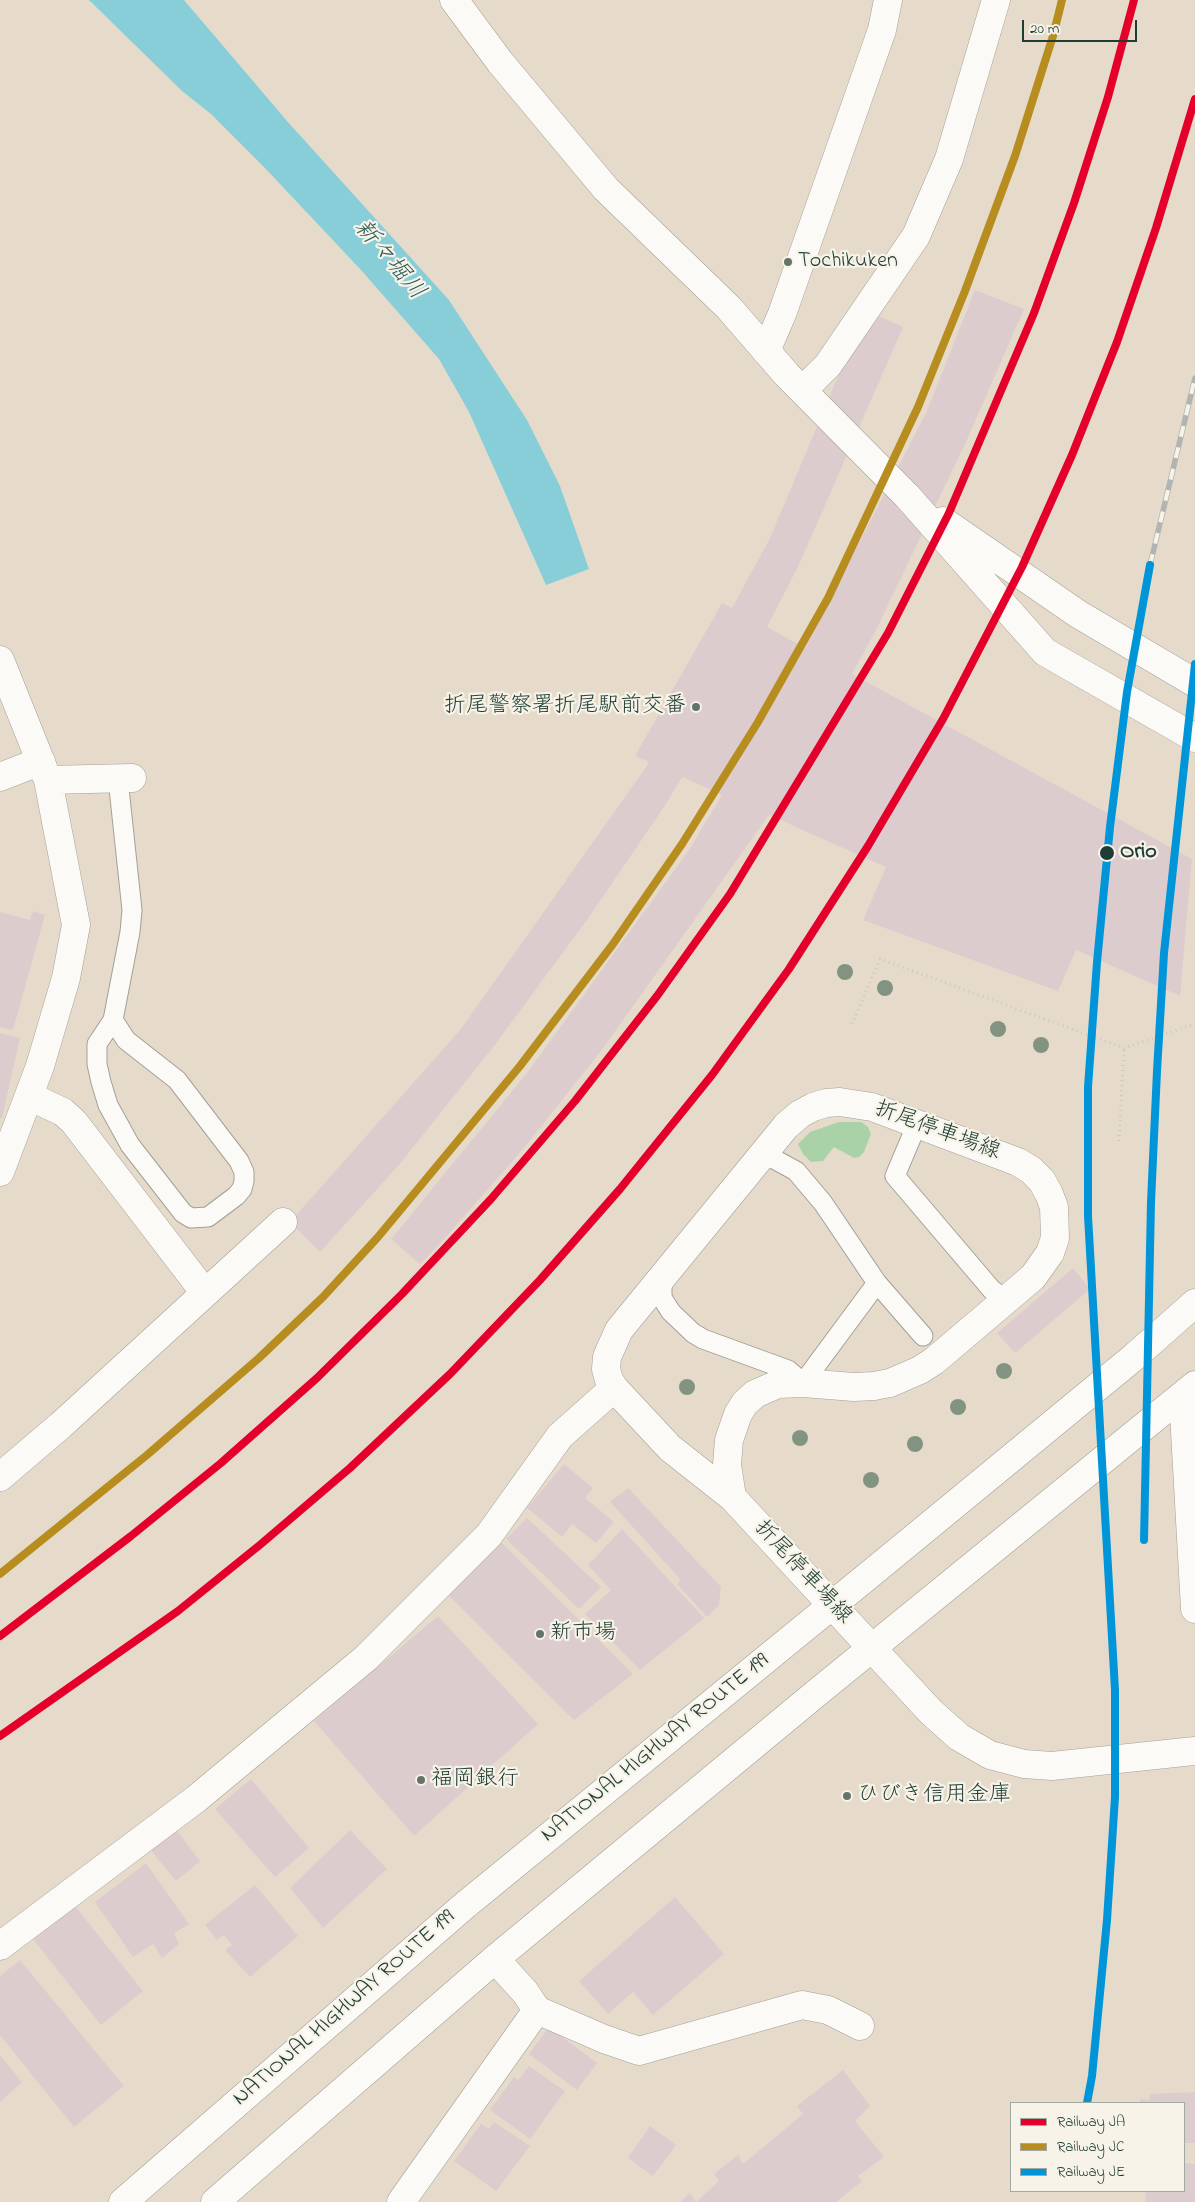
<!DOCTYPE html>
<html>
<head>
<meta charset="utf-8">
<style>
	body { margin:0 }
	#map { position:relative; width:1195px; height:2202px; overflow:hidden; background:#e6dbcb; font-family:"Indie Flower",sans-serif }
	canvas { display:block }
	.legend { position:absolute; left:1010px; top:2102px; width:175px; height:90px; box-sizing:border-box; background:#f7f3e8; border:1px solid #a1aaa0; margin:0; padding:6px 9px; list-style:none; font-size:15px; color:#1f3d34 }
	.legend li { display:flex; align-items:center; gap:10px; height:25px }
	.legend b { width:25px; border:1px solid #a1aaa0 }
	.scale { position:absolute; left:1022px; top:20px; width:115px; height:22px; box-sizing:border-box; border:2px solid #1f3d34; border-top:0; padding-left:6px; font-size:15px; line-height:18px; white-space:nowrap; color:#1f3d34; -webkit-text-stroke:4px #f7f3e8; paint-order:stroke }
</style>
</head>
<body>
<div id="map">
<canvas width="1195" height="2202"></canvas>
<ul class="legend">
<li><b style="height:6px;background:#e4002b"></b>Railway JA</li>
<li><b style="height:6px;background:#b88d20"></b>Railway JC</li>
<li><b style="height:6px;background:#0095d9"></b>Railway JE</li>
</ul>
<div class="scale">20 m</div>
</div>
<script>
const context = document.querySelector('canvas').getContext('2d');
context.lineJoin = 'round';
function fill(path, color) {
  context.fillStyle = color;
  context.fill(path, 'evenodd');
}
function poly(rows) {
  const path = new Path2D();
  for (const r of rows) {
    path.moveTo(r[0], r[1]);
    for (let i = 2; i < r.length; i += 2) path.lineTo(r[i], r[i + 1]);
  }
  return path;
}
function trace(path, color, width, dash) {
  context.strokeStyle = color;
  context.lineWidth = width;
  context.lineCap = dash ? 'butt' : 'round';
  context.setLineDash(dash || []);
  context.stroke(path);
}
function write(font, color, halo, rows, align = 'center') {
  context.font = font + ' "Indie Flower","Klee One",sans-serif';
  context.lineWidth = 4.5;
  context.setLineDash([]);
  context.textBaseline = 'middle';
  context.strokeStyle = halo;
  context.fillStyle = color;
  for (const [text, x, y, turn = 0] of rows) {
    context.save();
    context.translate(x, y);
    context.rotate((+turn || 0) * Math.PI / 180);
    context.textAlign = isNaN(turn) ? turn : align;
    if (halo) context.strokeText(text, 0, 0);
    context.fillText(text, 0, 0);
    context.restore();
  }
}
fill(poly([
	[839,1122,861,1122,868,1127,871,1134,864,1152,859,1157,854,1158,834,1147,823,1161,811,1162,803,1154,798,1144,810,1132]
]), '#aad2a8');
fill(poly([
	[89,0,184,0,287,121,449,300,527,420,560,486,589,569,546,585,469,412,439,359,361,270,264,167,211,114,182,91]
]), '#88ced8');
fill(poly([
	[975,290,1024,309,966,442,876,630,852,674,1192,859,1180,996,1076,950,1058,991,863,920,886,867,769,815,601,1051,524,1148,439,1245,420,1264,391,1239,527,1073,689,850,722,795,682,777,666,804,587,920,494,1046,399,1165,320,1252,290,1222,461,1029,646,767,649,762,635,756,722,603,732,608,770,538,866,310,903,327,798,567,767,627,805,648,927,411],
	[33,911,45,915,13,1030,0,1027,0,912,30,920],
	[0,1033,20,1038,2,1118,0,1118],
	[1073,1268,1090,1289,1015,1353,997,1333],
	[564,1464,593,1488,585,1498,614,1522,596,1543,572,1524,562,1537,527,1508],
	[628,1488,721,1587,719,1605,707,1617,677,1584,681,1580,610,1502],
	[527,1518,601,1587,579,1609,506,1539],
	[622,1529,704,1618,640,1670,585,1614,611,1590,588,1565],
	[500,1541,633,1674,574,1720,447,1594],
	[438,1616,538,1724,414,1836,314,1721],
	[251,1779,309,1848,275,1877,215,1809],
	[175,1828,200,1861,176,1881,149,1848],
	[350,1830,387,1869,323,1928,290,1888],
	[146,1863,189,1924,174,1933,179,1944,162,1958,153,1944,133,1957,95,1902],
	[255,1885,298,1936,250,1977,225,1950,232,1945,224,1935,217,1940,205,1925],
	[675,1897,724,1954,653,2015,633,1992,608,2014,579,1981],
	[75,1906,143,1991,101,2025,33,1939],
	[20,1960,124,2086,74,2127,0,2035,0,1976],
	[549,2027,597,2063,577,2090,529,2054],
	[0,2055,22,2082,0,2102],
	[529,2066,565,2091,530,2139,490,2110,514,2077,518,2080],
	[843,2070,870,2106,855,2121,884,2157,858,2176,862,2181,836,2202,680,2202,690,2193,696,2202,719,2181,714,2174,738,2155,743,2164,803,2114,797,2106],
	[1195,2092,1195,2143,1184,2143,1184,2103,1140,2103,1140,2099,1149,2100,1150,2094],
	[494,2122,530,2146,496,2191,454,2161,481,2124,489,2129],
	[650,2126,676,2145,653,2176,628,2158],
	[1184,2163,1195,2164,1195,2202,1145,2202,1146,2191,1184,2191]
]), '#dcccce');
const lane = poly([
	[113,1020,126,1040,177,1080,239,1161,244,1172,244,1181,242,1189,236,1196,208,1217,191,1218,183,1213,130,1145,108,1105,101,1082,97,1064,97,1044,113,1020,130,932,132,910,118,779],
	[917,1124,895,1176,992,1290,1003,1297,1011,1296],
	[758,1161,766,1158,774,1159,796,1171,823,1203,877,1283,923,1336],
	[662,1277,662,1298,671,1312,693,1333,703,1339,788,1370,803,1383,877,1283]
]);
const street = poly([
	[766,351,782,314,882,30,888,0],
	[803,390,828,365,916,236,949,159,996,0],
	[0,660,48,780,76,925,66,978,40,1066,0,1172],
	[0,777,41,761],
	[48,780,132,778],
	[29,1096,63,1112,74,1122,205,1293],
	[1183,1396,1195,1609],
	[0,1477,61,1425,283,1222],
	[0,1946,196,1799,366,1658,489,1535,560,1436,614,1388],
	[537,2010,604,2039,639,2051,802,2005,828,2010,860,2026],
	[401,2202,537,2010,525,1992,495,1959]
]);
const secondary = poly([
	[454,0,500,62,606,189,729,308,787,375,907,496,1045,652,1195,738],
	[943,521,1078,614,1195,683],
	[840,1102,872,1107,1018,1162,1031,1170,1042,1181,1049,1194,1054,1207,1055,1238,1050,1253,1033,1277,934,1361,920,1370,890,1383,874,1386,854,1387,803,1383,778,1384,755,1394,745,1403,738,1414,729,1440,727,1465,732,1497,670,1448,614,1388,609,1380,606,1369,607,1357,619,1330,786,1126,800,1114,813,1107,826,1103,840,1102],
	[732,1497,931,1712,959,1737,990,1755,1024,1764,1052,1766,1195,1751]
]);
const highway = poly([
	[123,2202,464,1906,880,1566,1134,1357,1195,1303],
	[215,2202,495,1959,819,1691,1195,1385]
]);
trace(lane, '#a2a096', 21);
trace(street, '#a2a096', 29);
trace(secondary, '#a2a096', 29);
trace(highway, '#a2a096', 29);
trace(poly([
	[852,1024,880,959,1124,1048,1195,1024],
	[1119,1141,1124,1048]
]), '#c9c9c4', 3, [1, 4]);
trace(lane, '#fbfaf7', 19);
trace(street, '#fbfaf7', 28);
trace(secondary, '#fbfaf7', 28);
trace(highway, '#fbfaf7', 28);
const rail = poly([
	[1150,565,1195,378]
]);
trace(rail, '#b2b4b1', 5.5);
trace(rail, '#f7f3e8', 4, [11]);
trace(poly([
	[0,1636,131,1536,221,1463,317,1378,402,1294,491,1199,575,1101,657,996,730,894,888,633,949,513,1034,313,1074,203,1108,97,1134,0],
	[0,1736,178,1611,261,1544,350,1468,450,1374,540,1280,620,1189,712,1075,789,969,868,846,943,719,1022,567,1072,455,1117,342,1156,228,1195,99]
]), '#e4002b', 8);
trace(poly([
	[0,1574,147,1455,259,1358,323,1297,378,1237,520,1066,613,944,682,844,758,722,828,598,918,407,965,291,1015,156,1053,36,1062,0]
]), '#b88d20', 8);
trace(poly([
	[1144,1540,1151,1202,1157,1071,1164,953,1195,664],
	[1087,2103,1092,2076,1107,1920,1115,1797,1115,1690,1088,1216,1088,1087,1097,962,1110,827,1127,692,1150,565]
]), '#0095d9', 8);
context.fillStyle = '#829481';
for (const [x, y] of [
	[845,972],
	[885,988],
	[998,1029],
	[1041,1045],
	[1004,1371],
	[687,1387],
	[958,1407],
	[800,1438],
	[915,1444],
	[871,1480]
]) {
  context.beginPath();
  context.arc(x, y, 8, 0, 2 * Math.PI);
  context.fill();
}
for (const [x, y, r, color] of [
	[788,262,5,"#657469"],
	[696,707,5,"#657469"],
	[1107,853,8,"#1f3d34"],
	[540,1634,5,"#657469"],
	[421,1780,5,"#657469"],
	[847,1796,5,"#657469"]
]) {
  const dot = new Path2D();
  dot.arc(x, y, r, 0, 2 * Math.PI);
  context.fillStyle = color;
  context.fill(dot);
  trace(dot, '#f7f3e8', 2);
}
write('22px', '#1f3d34', '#f7f3e8', [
	["Tochikuken",798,262],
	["折尾警察署折尾駅前交番",686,707,"right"],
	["新市場",550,1634],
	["福岡銀行",431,1780],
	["ひびき信用金庫",857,1796]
], 'left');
write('bold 22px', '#1f3d34', '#f7f3e8', [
	["Orio",1120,853]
], 'left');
write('22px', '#1f3d34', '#f7f3e8', [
	["折尾停車場線",937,1132,20],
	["折尾停車場線",802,1573,47],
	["NATIONAL HIGHWAY ROUTE 199",656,1749,-39],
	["NATIONAL HIGHWAY ROUTE 199",345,2009,-41]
]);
write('italic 24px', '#2c5956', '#f7f3e8', [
	["新々堀川",388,261,50]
]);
</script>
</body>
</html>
